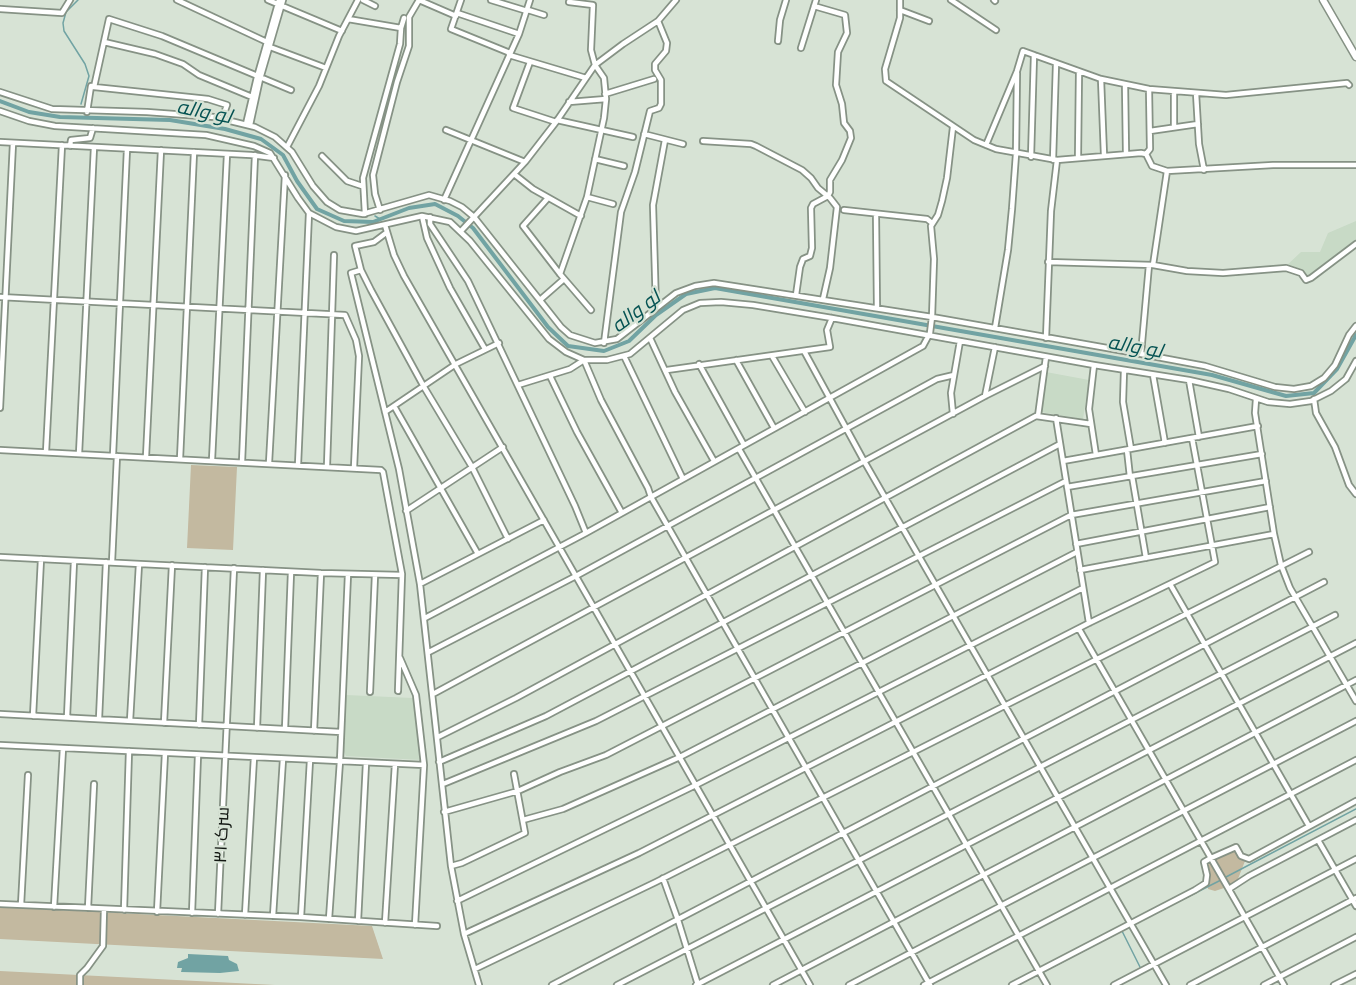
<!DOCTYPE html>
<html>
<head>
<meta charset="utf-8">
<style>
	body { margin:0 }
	canvas { display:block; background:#d7e3d5 }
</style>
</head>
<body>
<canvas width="1356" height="985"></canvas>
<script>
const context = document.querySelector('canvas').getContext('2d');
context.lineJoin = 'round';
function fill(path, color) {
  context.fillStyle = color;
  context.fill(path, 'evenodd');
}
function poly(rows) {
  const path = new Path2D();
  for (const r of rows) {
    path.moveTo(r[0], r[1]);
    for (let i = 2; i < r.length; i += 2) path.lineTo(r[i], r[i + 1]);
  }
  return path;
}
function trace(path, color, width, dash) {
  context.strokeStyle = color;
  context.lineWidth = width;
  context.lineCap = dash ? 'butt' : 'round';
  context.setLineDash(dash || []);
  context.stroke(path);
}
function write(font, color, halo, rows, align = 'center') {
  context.font = font + ' Raleway,Cairo,sans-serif';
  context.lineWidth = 4.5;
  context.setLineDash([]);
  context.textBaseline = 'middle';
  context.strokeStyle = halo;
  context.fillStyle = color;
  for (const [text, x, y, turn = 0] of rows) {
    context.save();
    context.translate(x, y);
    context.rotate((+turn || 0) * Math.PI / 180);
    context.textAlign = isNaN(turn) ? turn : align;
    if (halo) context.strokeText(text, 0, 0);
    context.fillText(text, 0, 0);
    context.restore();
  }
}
fill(poly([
	[1356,221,1356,246,1309,276,1286,266,1301,252,1320,252,1328,233],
	[1046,372,1089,380,1083,419,1041,412],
	[346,695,413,698,422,760,346,756,344,752]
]), '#c8dac6');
fill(poly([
	[191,465,237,467,233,550,187,548],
	[1236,849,1245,861,1236,884,1215,891,1208,889,1206,863],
	[0,907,372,926,383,959,0,939],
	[0,971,275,985,0,985]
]), '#c3b9a0');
fill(poly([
	[188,954,228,956,229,960,237,964,239,971,220,973,181,972,182,968,177,968,178,962,188,958]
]), '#71a3a3');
trace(poly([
	[78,0,66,12,63,23,64,31,85,64,89,76,81,104],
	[375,216,380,219],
	[1226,877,1356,809],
	[1134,924,1221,880],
	[1122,931,1143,973],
	[1043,972,1129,927],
	[1018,985,1038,974]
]), '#71a3a3', 1.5);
trace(poly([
	[0,101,29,112,60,117,170,120,225,129,261,139,283,155,297,181,317,209,344,221,373,222,409,208,435,204,458,216,473,228,548,327,568,346,604,351,629,341,656,315,686,294,715,288,1212,375,1286,396,1314,393,1337,369,1356,335]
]), '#71a3a3', 4);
const minor = poly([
	[177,0,269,43],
	[268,0,342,31],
	[363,0,375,6],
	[419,0,456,16],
	[461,0,451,29,510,53],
	[491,0,527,11],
	[900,0,900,18,885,69,886,81,974,140,996,149,1057,160,1141,153,1146,154,1152,166,1167,171,1273,165,1356,165],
	[951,0,996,30],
	[994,0,995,1],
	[0,9,62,13,70,0],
	[528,10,544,15],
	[900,10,929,21],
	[457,13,519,34],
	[348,19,401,28],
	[778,41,780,20,786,0],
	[104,42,155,54,183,64,199,75,252,97],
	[270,47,326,68],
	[801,48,816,0],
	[509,55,586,78],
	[530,62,513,108,556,122],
	[1101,79,1104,155],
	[1125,84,1126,153],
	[94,87,208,99,227,105,222,119],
	[0,92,52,109,147,112,214,117,255,127,275,137,292,152,313,186,327,202,340,210,363,214,429,195,450,201,462,207,474,217,561,327,570,335,595,343,617,339,676,293,695,286,714,283,932,317,1141,354,1205,366,1275,387,1294,389,1311,386,1324,378,1335,365,1349,335,1356,326],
	[1196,93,1199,144,1204,170],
	[605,94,654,79],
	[569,102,606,99],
	[0,111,29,121,55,126,206,135,254,146,270,153,298,198,309,213,336,227,356,231,422,216,450,222,470,241,549,339,566,352,584,360,607,360,630,354,683,310,700,303,721,302,753,305,832,318,1094,365,1189,380,1229,389,1268,402,1290,404,1311,401,1331,391,1346,379,1356,361],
	[87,112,91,86,94,87,109,19,162,36,291,90],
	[557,120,633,137],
	[246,124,257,77,279,0],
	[250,125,260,79,283,0],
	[1174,127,1174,91],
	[446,130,525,162],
	[1150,131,1198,124],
	[644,134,683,144],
	[703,141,751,144,756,146,802,170,811,178,818,188,830,198,837,207,830,268,823,299],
	[0,142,251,155,274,158],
	[986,145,1017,71,1023,51,1101,79,1149,89,1226,95,1347,83,1349,85],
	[70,146,71,140,90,138,93,128],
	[287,147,319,86,339,36,358,0],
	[1146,154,1150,149,1149,89],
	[322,156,347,181,362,186],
	[1031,157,1034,55],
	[1078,158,1079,72],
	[595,159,624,166],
	[1053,160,1056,64],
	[514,174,533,189,581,216],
	[587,197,613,204],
	[548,198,523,226,560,274,591,310],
	[444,200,519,34,530,0],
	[380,210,375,194,373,175,397,82,409,46,409,17,419,0],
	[844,210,927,219,932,223],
	[365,214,363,178,400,44,401,28,404,18],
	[876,214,877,308],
	[422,216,427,238,450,288,485,349],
	[430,217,430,224,468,281,575,506,586,533],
	[385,225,394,255,404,276,810,985],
	[461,231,525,162,556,122,595,65,623,44,658,21,676,0],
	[386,233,374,242,355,246,361,270,351,273,399,469,420,584,451,866,464,934,479,985],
	[1048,262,1153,265,1187,271,1223,273,1286,268,1301,273,1306,280,1311,278,1356,244],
	[1153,265,1167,171],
	[361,270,371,290,424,387,472,467,508,539],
	[560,274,587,197,604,118,606,99,604,78,595,65,591,50,593,5,569,2],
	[796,295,800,267,803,259,810,256,812,248,811,208,813,204,828,196,830,192,830,180,842,160,851,138,850,131,844,123,842,104,836,85,838,52,847,33,845,15,814,6],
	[0,297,345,315,356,340,359,356,354,468],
	[540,300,564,279],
	[656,308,653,205,665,140],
	[995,328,1008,250,1012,209,1016,154,1017,73],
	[650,338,675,392,714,461],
	[1046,338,1051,211,1057,160],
	[604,343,621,212,635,172,650,111,659,108,661,104,661,80,655,70,655,64,666,51,667,43,658,21],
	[804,351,864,461,1166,985],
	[1141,354,1149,265],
	[624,356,683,479],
	[772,356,805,412],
	[736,360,774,428],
	[699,364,744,445],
	[1094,365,1089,409,1096,455],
	[667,370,830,347,827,330,832,318],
	[1124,370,1123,402,1131,449],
	[1153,375,1165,443],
	[550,376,577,432,622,513],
	[1189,380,1199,437],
	[518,385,570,369,584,360,601,400,648,488,651,497,930,985],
	[985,396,995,347],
	[1256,399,1255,413,1274,534,1281,565,1290,588,1356,701],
	[1314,399,1316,413,1335,447,1349,485,1356,494],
	[394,406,478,554],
	[0,408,13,143],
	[385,412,456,364,499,343],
	[953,414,951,393,960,341],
	[1038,416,1046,357],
	[1056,418,1089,623],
	[739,449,1047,985],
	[0,450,381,470,383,472,402,574,398,691],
	[1127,450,1130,477],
	[46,452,62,145],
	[79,454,94,147],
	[113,455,127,149],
	[146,457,161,150],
	[180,459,194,152],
	[212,460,227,154],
	[1063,461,1258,426],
	[242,462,255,155],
	[269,463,285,175],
	[298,465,309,213],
	[327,466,334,255],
	[1132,476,1146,558],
	[1067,487,1262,454],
	[406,511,503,447],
	[1076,544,1270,507],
	[0,557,321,573,402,575],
	[112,562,117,456],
	[1080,570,1274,534],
	[420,584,544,520],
	[1170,584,1309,826],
	[425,618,586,533,923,346,930,333,932,317,934,259,931,226,938,215,942,201,947,178,953,127],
	[1079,629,1284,985],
	[429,652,576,576,937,379,954,375],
	[400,658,416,695,424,765,415,925],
	[370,692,375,575],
	[433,694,985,396,1045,366],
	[0,714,341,732],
	[33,716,41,559],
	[67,717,74,561],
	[99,719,106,562],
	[130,721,139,564],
	[164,723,172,565],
	[199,725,205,567],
	[257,728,263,570],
	[285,729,291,572],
	[314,731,321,573],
	[438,737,516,698,1036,416,1091,424],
	[0,745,424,765],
	[439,762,546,716,1060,444],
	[443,784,596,721,1066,481],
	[444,812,518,791,560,772,606,755,1071,515,1266,481],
	[523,820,563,809,680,757,1077,552],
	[1318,840,1356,906],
	[451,866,462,863,525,833,514,774],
	[663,878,678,920,698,985],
	[1229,889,1249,876,1356,820],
	[457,901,696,785,1083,588],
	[0,904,301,917,437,926],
	[21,905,28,775],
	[54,907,63,748],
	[88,908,94,784],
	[124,910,129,751],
	[157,912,165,753],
	[192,913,198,755],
	[218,914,234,568],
	[245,915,254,757],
	[273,916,283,759],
	[301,917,310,760],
	[329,919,340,761,348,574],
	[358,921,366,763],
	[385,923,395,764],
	[464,934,639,853,1089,623,1215,562,1192,438],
	[475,969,656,882,1309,552],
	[80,985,80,975,87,968,103,946,104,909],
	[552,985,1324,582],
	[617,985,1335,615],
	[696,985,1356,643],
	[773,985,1356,680],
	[849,985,1356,721],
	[924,985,1356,760],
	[1012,985,1195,890,1206,883,1207,875,1204,862,1211,858,1236,847,1241,856,1249,859,1356,801],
	[1114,985,1356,859],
	[1190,985,1356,898],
	[1264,985,1356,937],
	[1334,985,1356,974]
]);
const major = poly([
	[1323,0,1356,57]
]);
trace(minor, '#869285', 8);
trace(major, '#869285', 9);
trace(minor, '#fff', 4.5);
trace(major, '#fff', 6);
write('18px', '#121712', '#d7e3d5', [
	["سرک ۳۱",222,835,-87]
]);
write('italic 20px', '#065353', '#d7e3d5', [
	["لو واله",204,112,11],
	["لو واله",636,312,-37],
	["لو واله",1135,347,10]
]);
</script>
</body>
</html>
